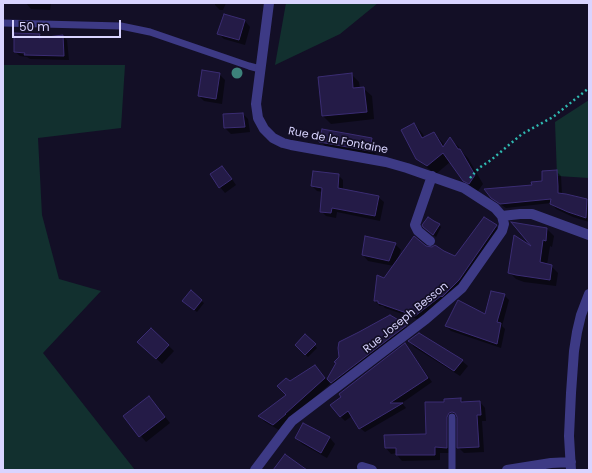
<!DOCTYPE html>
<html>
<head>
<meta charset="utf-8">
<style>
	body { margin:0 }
	#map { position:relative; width:592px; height:473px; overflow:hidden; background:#130f26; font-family:Poppins,sans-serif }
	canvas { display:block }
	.frame { position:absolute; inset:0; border:4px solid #d9d4ff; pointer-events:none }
	.scale { position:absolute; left:12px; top:20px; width:109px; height:18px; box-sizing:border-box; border:2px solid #d9d4ff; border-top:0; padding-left:5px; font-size:12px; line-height:14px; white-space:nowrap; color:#d9d4ff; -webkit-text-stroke:3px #130f26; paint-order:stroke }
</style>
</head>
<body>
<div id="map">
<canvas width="592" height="473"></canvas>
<div class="frame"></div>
<div class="scale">50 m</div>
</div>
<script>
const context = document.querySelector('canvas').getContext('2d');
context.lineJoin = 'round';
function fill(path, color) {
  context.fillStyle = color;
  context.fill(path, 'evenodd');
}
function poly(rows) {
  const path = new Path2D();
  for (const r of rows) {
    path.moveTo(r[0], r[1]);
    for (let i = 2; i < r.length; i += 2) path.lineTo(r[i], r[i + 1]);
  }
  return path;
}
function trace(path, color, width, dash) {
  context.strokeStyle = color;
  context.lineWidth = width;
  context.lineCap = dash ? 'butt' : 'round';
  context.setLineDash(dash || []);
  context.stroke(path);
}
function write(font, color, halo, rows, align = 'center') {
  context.font = font + ' Poppins,sans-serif';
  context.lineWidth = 3.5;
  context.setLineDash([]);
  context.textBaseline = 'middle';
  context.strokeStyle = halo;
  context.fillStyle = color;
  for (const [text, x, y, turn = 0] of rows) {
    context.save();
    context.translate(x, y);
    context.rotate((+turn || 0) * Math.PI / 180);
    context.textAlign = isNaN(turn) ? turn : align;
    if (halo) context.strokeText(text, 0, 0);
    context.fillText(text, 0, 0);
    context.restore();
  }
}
fill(poly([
	[286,3,378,3,340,34,275,65],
	[3,65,125,65,121,128,38,138,42,215,59,279,101,291,43,353,135,470,3,470],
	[589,100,589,178,557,176,555,122]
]), '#12302f');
fill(poly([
	[26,3,51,3,50,10,31,9],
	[215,3,226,3,223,10,220,10,215,5],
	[245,21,250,27,245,45,224,39,218,33],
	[39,35,43,38,62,36,67,40,69,60,30,59,27,57,20,56,15,52],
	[219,74,225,80,222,104,204,101,199,96],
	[351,74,359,82,360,89,364,89,372,96,374,119,331,124,323,116,319,78],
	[243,114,248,119,250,132,231,134,225,128],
	[414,124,422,133,425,138,434,133,442,142,445,146,450,139,459,147,463,153,468,158,483,184,478,191,472,189,464,180,450,162,436,174,426,167,417,158],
	[322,130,372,139,377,145,375,156,326,147,320,141],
	[222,167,227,172,236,185,225,193,220,187],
	[556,171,561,176,562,195,585,200,589,200,589,222,573,217,556,209,551,203,506,208,497,202,492,197,543,182],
	[338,175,343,180,343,190,378,197,384,202,380,221,337,212,336,218,326,216,321,211,323,192,317,191,312,186],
	[514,224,547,229,554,236,552,247,550,246,547,265,551,266,558,273,556,286,524,282,516,279,509,272,534,250],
	[439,225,441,227,436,237,427,229],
	[496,226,501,231,472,275,420,320,385,308,383,306,380,306,375,301,378,276,384,280,394,266,368,261,363,255,395,244,401,250,396,263,426,247,456,257],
	[504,295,509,300,502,326,505,329,501,348,451,331,446,326,485,316],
	[201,301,204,303,197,312,186,303],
	[390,316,406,326,411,331,337,388,329,379],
	[151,329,174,351,162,364,139,342],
	[305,335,317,348,308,357,296,345],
	[409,341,462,361,468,366,460,376,414,347],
	[405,345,409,349,432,382,402,403,406,408,365,432,360,428,352,416,345,421,340,416],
	[320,371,330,384,290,419,279,430,265,422,260,417,287,395,290,382],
	[149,397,154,403,170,423,146,442,124,416],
	[461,399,464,402,480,402,485,408,486,421,482,421,484,452,464,453,458,447,458,417,453,420,452,453,440,453,440,460,402,461,397,455,397,453,391,454,386,448,427,435,445,403,445,400],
	[304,425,330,438,335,444,327,458,302,444,296,438]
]), '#0007');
const building = poly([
	[224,14,245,20,239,40,217,34,224,14],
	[14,33,40,34,39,38,63,35,64,56,24,55,25,53,14,52,14,33],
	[202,70,220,73,216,99,198,96,202,70],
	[352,73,353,88,364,87,367,112,322,116,318,77,352,73],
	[243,113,245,127,224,128,223,114,243,113],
	[414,123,422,138,434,132,443,147,450,137,458,149,460,149,475,175,469,184,463,181,443,153,427,166,416,159,401,130,414,123],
	[322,129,372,138,370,151,319,142,322,129],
	[222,166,232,179,219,188,210,174,222,166],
	[557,170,558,186,558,193,566,194,587,199,586,218,568,212,550,204,551,199,500,204,491,198,484,189,532,185,531,182,542,181,542,171,557,170],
	[313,171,339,174,338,188,379,196,375,216,332,208,331,213,320,212,322,188,311,186,313,171],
	[428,217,434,221,440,224,433,235,423,227,422,225,428,217],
	[484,217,497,225,459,280,442,297,441,296,415,316,378,303,378,301,374,301,377,275,384,278,414,236,426,246,432,247,435,245,444,251,455,256,484,217],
	[511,222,547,228,546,241,543,240,540,262,552,265,550,280,516,275,508,273,514,235,531,246,511,222],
	[365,236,396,243,389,261,362,255,365,236],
	[191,290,202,300,194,310,182,301,191,290],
	[491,291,505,294,497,322,501,323,497,344,445,326,458,300,485,314,491,291],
	[390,315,407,325,331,383,327,379,336,363,334,362,339,357,338,348,339,342,359,332,390,315],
	[151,328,169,345,156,359,137,342,151,328],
	[419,333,463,360,454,371,408,341,419,333],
	[305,334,316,344,305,355,295,345,305,334],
	[405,343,428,378,390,403,403,403,359,429,348,411,340,417,330,405,341,397,339,394,405,343],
	[315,365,325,378,285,414,286,414,273,425,258,416,286,395,277,386,286,378,290,381,315,365],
	[149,396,165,417,139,437,123,416,149,396],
	[461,398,461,402,480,401,481,415,477,415,479,447,457,448,457,417,455,413,452,412,449,413,447,417,447,448,435,447,435,455,396,455,396,448,385,448,384,435,426,434,425,402,444,402,444,399,461,398],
	[303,423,330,437,321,453,295,438,303,423],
	[285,454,286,455,307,470,273,470,285,454]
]);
fill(building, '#241b47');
trace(building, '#3b2d73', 1);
trace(poly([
	[470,178,479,168,491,160,522,134,553,117,589,88]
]), '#2fb8b0', 2.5, [2, 3]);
trace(poly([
	[3,23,121,26,150,32,249,66,260,69],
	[452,417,452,470]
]), '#3d3a85', 7);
trace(poly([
	[269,3,256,104,258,118,264,129,273,138,283,143,291,145,386,162,407,168,464,188,495,208,502,216],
	[430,241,418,231,415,225,432,176],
	[362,467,372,470],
	[255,470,285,430,292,421,426,319,462,288,502,231,504,224,502,216,520,214,532,214,589,235],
	[507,470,551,463,571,462],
	[571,470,569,436,571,393,574,351,577,332,581,315,589,294]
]), '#3d3a85', 10);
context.fillStyle = '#3d827b';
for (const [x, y] of [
	[237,73]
]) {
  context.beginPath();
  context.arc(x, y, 5.5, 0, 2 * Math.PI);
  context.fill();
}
write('11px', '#d9d4ff', '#130f26', [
	["Rue de la Fontaine",338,141,11],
	["Rue Joseph Besson",406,318,-39]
]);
</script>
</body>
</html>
